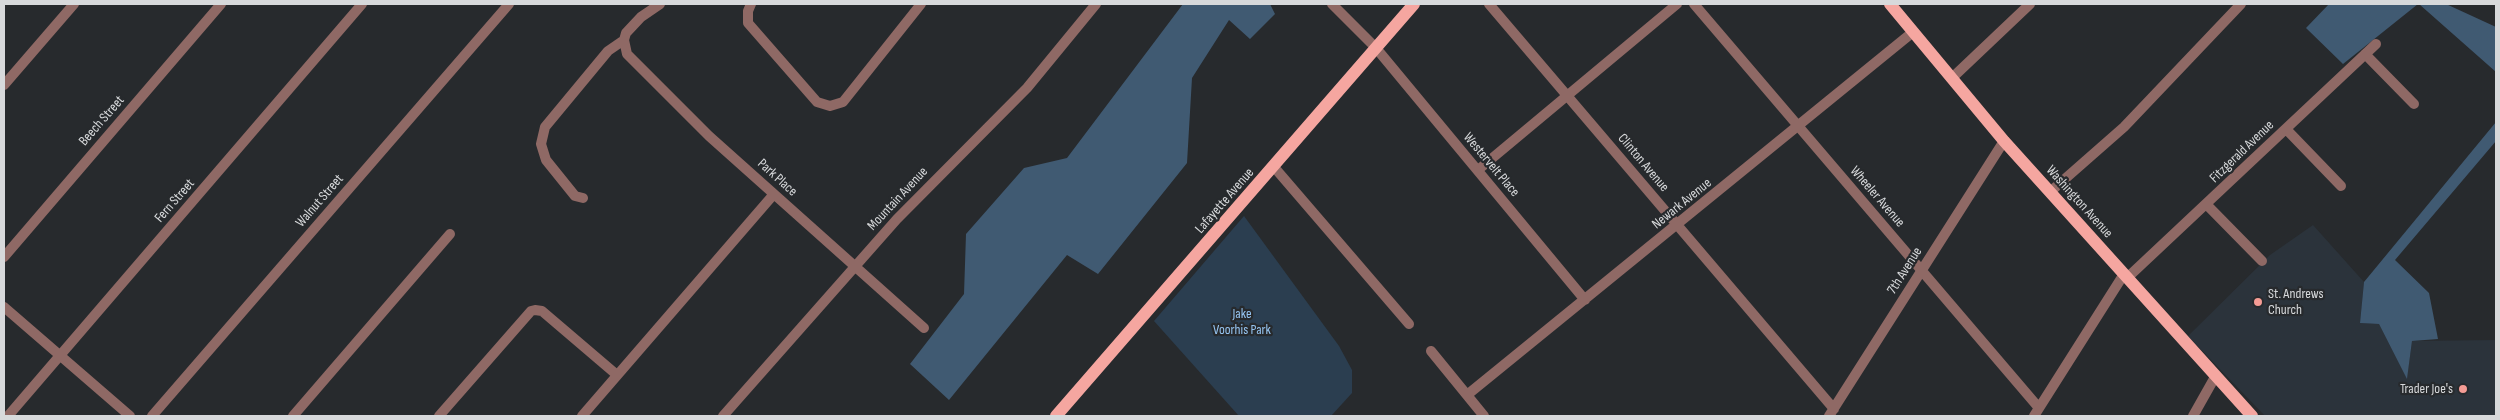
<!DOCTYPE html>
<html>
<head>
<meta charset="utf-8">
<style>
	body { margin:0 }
	#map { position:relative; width:2500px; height:420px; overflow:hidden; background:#272a2d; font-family:"Sofia Sans Condensed",sans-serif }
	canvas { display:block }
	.frame { position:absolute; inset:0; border:5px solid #d7d9db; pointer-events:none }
</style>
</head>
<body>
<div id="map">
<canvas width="2500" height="420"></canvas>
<div class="frame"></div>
</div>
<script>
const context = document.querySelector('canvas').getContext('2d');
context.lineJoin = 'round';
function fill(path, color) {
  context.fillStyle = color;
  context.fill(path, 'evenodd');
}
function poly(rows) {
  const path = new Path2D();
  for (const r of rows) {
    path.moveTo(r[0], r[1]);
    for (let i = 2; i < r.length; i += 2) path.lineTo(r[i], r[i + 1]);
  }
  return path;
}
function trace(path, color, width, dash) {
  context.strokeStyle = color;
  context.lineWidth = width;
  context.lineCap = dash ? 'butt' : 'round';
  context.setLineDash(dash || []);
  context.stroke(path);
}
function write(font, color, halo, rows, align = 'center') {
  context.font = font + ' "Sofia Sans Condensed",sans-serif';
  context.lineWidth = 4.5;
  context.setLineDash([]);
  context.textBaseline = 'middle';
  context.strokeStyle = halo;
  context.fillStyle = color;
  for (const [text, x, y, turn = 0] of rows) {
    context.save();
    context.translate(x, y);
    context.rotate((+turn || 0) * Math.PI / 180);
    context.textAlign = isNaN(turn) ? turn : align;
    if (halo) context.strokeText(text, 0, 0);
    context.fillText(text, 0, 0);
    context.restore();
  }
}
fill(poly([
	[2313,225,2364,282,2360,323,2379,324,2407,378,2412,341,2496,340,2496,416,2265,416,2188,336,2270,255]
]), '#2b333b');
fill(poly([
	[1244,216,1339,346,1352,370,1352,393,1331,416,1239,416,1154,321]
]), '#2b3e50');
fill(poly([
	[1183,4,1270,4,1275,14,1250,39,1229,20,1192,78,1187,163,1098,274,1067,255,949,400,910,364,964,294,966,234,1024,168,1067,158],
	[2329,4,2418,4,2343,64,2306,28],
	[2419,4,2446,4,2496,27,2496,72],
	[2496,122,2496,141,2395,260,2429,293,2438,339,2412,341,2407,379,2379,324,2360,323,2364,282]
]), '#405a72');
trace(poly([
	[751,4,748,11,748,23,817,102,830,106,843,102,921,4],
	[1332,4,1376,48,1585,300],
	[1489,4,1834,409],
	[1694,4,2039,408],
	[624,40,627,54,709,136,924,328],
	[2365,54,2414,104],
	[1952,78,2030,4],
	[4,85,74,4],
	[2286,129,2341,186],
	[1274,167,1409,324],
	[1478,170,1677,4],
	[2050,192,2124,127,2241,4],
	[583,198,575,196,546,160,541,144,545,127,608,51,624,40,626,33,641,17,660,4],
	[2207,205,2262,261],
	[4,257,221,4],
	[2127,278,2376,44],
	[4,307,130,416],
	[1431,351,1484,416],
	[1467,395,1913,32],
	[8,416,362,4],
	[152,416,509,4],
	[293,416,450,234],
	[439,416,531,311,535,310,542,311,617,375],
	[582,416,774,194],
	[723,416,897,219,1027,88,1096,4],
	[1829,416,2004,141],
	[2034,416,2124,274],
	[2193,416,2215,377]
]), '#8f6965', 10);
trace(poly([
	[1890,4,2004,141,2252,416],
	[1056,416,1414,4]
]), '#f5a6a0', 12);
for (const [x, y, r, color] of [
	[2258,302,5,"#f59c95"],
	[2463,389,5,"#f59c95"]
]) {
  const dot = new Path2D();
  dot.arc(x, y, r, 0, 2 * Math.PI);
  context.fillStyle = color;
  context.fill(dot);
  trace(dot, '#272a2d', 2);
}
write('14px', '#d7d9db', '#272a2d', [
	["Beech Street",102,121,-49],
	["Fitzgerald Avenue",2242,152,-44],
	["Clinton Avenue",1643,163,50],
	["Westervelt Place",1491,165,50],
	["Park Place",777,178,42],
	["Wheeler Avenue",1877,197,49],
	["Mountain Avenue",898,199,-47],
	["Fern Street",175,201,-49],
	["Walnut Street",320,201,-49],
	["Lafayette Avenue",1225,201,-49],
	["Washington Avenue",2079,202,48],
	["Newark Avenue",1682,204,-39],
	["7th Avenue",1905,271,-58]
]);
write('14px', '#d7d9db', '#272a2d', [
	["St. Andrews",2268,294],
	["Church",2268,310],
	["Trader Joe's",2453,389,"right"]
], 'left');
write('14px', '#95c4f1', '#272a2d', [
	["Jake",1242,314],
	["Voorhis Park",1242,330]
]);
</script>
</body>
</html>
